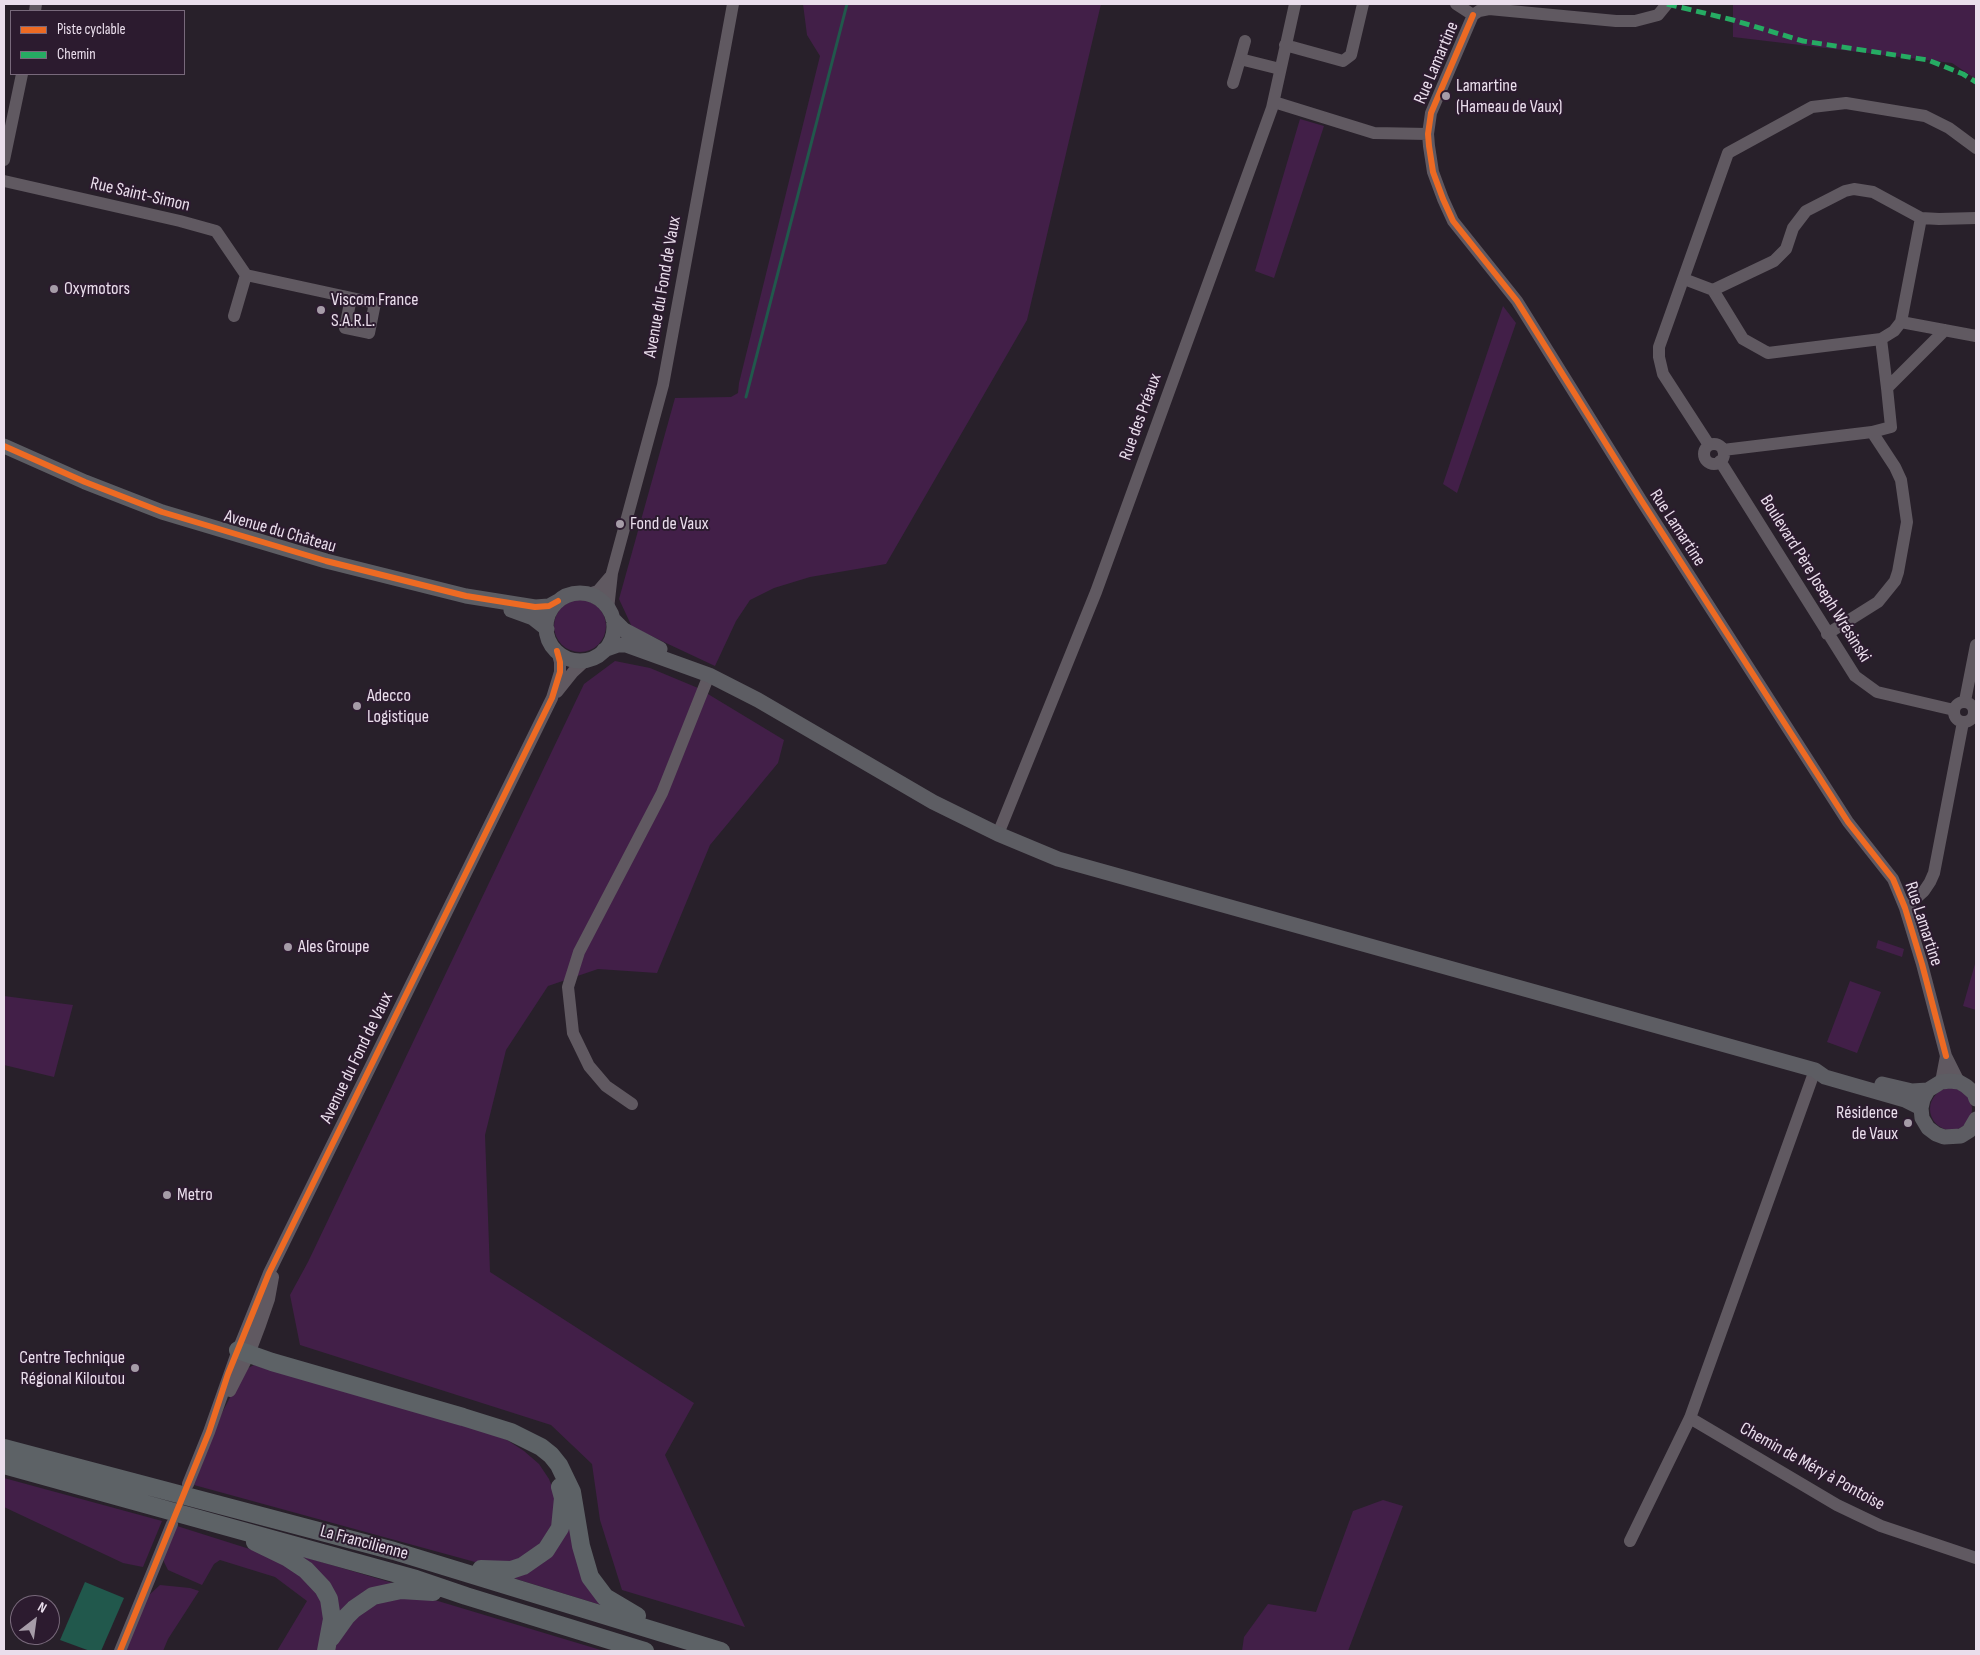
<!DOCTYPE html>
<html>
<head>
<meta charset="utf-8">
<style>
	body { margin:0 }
	#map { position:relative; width:1980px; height:1655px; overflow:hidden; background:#28202a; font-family:"Sofia Sans Condensed",sans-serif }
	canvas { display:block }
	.frame { position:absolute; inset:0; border:5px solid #eadeec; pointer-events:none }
	.legend { position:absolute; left:10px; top:10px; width:175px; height:65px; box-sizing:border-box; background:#2c1b2f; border:1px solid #78697b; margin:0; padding:6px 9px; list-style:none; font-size:15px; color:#eadeec }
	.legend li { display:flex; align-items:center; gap:10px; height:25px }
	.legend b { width:25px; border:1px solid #78697b }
	.north { position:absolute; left:10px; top:1595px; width:50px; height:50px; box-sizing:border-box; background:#2c1b2f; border:1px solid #78697b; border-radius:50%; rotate:30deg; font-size:14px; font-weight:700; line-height:20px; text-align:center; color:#eadeec }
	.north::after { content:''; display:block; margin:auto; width:18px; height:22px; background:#a69ca8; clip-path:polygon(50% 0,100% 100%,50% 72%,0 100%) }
</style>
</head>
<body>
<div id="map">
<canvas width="1980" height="1655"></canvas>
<div class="frame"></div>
<ul class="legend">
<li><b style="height:6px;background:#ed6a23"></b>Piste cyclable</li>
<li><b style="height:6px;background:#26ab63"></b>Chemin</li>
</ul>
<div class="north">N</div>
</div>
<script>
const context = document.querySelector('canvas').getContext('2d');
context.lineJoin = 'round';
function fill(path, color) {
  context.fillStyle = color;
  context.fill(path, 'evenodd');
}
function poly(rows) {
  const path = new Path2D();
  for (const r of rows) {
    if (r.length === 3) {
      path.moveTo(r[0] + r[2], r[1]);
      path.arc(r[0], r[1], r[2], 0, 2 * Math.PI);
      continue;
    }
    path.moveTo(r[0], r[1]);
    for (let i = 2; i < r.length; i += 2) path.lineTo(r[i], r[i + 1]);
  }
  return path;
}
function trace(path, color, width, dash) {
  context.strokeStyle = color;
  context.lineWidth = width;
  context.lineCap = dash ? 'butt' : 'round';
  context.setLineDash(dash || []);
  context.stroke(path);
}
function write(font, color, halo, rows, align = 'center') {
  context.font = font + ' "Sofia Sans Condensed",sans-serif';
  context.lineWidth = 4;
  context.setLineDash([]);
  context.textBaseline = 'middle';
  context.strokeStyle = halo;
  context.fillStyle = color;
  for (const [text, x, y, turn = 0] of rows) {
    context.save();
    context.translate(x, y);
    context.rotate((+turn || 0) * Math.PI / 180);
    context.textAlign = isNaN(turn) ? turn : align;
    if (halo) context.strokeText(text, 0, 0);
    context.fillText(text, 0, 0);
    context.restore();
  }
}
fill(poly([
	[803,4,1101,4,1027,320,886,564,810,577,774,588,750,600,736,621,715,666,632,627,619,599,675,398,731,397,738,393,739,383,820,56,807,35],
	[1733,4,1976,4,1976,79,1952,63,1733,37],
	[1300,119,1324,126,1274,278,1255,271],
	[1503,306,1516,323,1457,493,1443,484],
	[580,626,26],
	[615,661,650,668,698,688,784,740,778,763,710,845,657,973,598,969,548,986,506,1050,485,1135,490,1272,694,1403,665,1455,745,1627,622,1590,600,1520,592,1464,551,1425,300,1345,290,1295,308,1262,584,684],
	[1878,940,1904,949,1902,957,1876,948],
	[1975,964,1976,964,1976,1010,1963,1006],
	[1850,981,1881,992,1857,1053,1827,1042],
	[4,996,73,1005,54,1077,4,1065],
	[1951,1109,21],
	[254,1365,481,1430,507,1440,524,1451,539,1464,549,1479,555,1494,553,1525,548,1538,527,1558,498,1565,475,1562,194,1485,222,1413,244,1370],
	[4,1478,162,1521,143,1567,123,1563,4,1507],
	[1383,1500,1403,1506,1348,1651,1242,1651,1244,1637,1268,1604,1316,1612,1353,1511],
	[567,1517,602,1603,601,1605,513,1578],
	[177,1526,278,1558,309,1578,327,1610,320,1651,277,1651,307,1601,275,1577,220,1560,214,1564,202,1585,168,1570,164,1562,164,1556],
	[301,1556,393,1583,340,1615],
	[160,1585,190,1588,199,1591,168,1639,163,1651,125,1651,148,1596],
	[407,1595,438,1601,604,1651,332,1651,337,1634,374,1601]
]), '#421f48');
fill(poly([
	[85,1582,124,1598,101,1651,90,1651,60,1640]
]), '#21584c');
trace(poly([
	[746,397,847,4]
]), '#21584c', 3);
trace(poly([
	[1456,4,1473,15],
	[35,11,36,4],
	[1473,15,1431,113,1428,134,1429,146,1433,172,1443,199,1453,221,1517,301,1641,500,1848,822,1893,879,1905,908,1922,964,1946,1056],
	[1473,15,1479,11,1489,9,1616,21,1635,21,1658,15,1667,4],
	[1245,41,1240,59,1280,69],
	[1285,45,1343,61,1351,55,1363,4],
	[1233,83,1240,59],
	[1274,102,1374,133,1428,134],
	[4,160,22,74],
	[4,181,180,221,216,231,246,275,375,303,369,333,345,328,351,298],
	[1921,218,1939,219,1976,218],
	[1684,279,1713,290,1743,339,1768,353,1881,339,1894,331,1901,322,1921,218,1873,192,1854,189,1845,191,1806,211,1793,228,1786,249,1774,261,1713,290],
	[234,316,246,275],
	[1901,322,1976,336],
	[1881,339,1887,388],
	[1872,432,1891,427,1887,388,1945,330],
	[1714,454,10],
	[1709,445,1663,374,1659,357,1659,347,1728,153,1812,107,1846,103,1925,116,1949,128,1976,148],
	[1723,450,1872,432,1895,467,1901,480,1907,522,1898,572,1895,581,1878,602,1827,634],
	[1720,461,1855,676,1877,692,1954,710],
	[589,594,598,591,610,577],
	[608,609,612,573,663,385,733,4],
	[557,692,573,672,586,660],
	[1965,701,1976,645],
	[1964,712,10],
	[998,834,1096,592,1272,108,1295,4],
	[1905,908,1924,891,1930,882,1934,873,1963,722],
	[1941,1082,1946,1056,1959,1082],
	[632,1104,606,1086,589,1066,573,1033,568,987,579,952,662,793,709,675],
	[230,1391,249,1354,260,1325,269,1299,273,1277],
	[1690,1418,1837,1505,1881,1526,1976,1558],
	[188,1484,209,1432,238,1350,269,1273,552,698,560,672,560,662,557,651],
	[1630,1541,1690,1418,1815,1070],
	[120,1651,172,1524]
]), '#605961', 12);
trace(poly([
	[4,446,85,482,162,512,326,561,466,596,535,607,549,606,558,601],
	[580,627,34],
	[511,610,533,618,547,629],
	[613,619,624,630,660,649],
	[604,650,618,645,626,645,709,675,758,700,933,802,998,834,1058,859,1815,1070,1825,1077,1905,1100,1921,1108],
	[1882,1084,1912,1091,1928,1090],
	[1976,1099,1974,1093,1966,1086,1959,1082,1950,1081,1941,1082,1928,1090,1923,1099,1921,1108,1922,1118,1928,1128,1936,1134,1944,1137,1961,1136,1969,1131,1976,1119]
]), '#5d5d63', 15);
trace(poly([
	[238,1350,272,1362,463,1417,511,1432,541,1447,551,1455,559,1465,572,1492,581,1546,590,1577,605,1597,637,1616],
	[4,1448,394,1551,721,1651],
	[4,1465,416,1579,466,1596,645,1651],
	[255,1542,288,1558,306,1570,323,1588,329,1599,332,1619,326,1651],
	[481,1569,511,1570,523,1566,546,1550,560,1528,563,1498,560,1487],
	[331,1638,346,1617,354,1609,373,1596,401,1590,433,1592]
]), '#5d6266', 18);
trace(poly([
	[1667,4,1733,20,1803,41,1928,60,1963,74,1976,82]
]), '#26ab63', 5, [10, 5]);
trace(poly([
	[1473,15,1431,113,1428,134,1429,146,1433,172,1443,199,1453,221,1517,301,1641,500,1848,822,1893,879,1905,908,1922,964,1946,1056],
	[4,446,85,482,162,512,326,561,466,596,535,607,549,606,558,601],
	[120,1651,209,1432,228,1374,269,1273,552,698,560,672,560,662,557,651]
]), '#ed6a23', 6);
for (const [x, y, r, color] of [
	[1446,96,5,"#a69ca8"],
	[54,289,5,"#a69ca8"],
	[321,310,5,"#a69ca8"],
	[620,524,5,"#a69ca8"],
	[357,706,5,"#a69ca8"],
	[288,947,5,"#a69ca8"],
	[1908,1123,5,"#a69ca8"],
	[167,1195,5,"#a69ca8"],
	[135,1368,5,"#a69ca8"]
]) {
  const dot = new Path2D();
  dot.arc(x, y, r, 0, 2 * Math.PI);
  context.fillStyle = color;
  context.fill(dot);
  trace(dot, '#2c1b2f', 2);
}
write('18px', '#eadeec', '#2c1b2f', [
	["Rue Lamartine",1437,63,-67],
	["Rue Saint-Simon",140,195,13],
	["Avenue du Fond de Vaux",663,287,-80],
	["Rue des Préaux",1141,417,-70],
	["Rue Lamartine",1677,528,57],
	["Avenue du Château",280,532,16],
	["Boulevard Père Joseph Wrésinski",1815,579,58],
	["Rue Lamartine",1923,924,72],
	["Avenue du Fond de Vaux",357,1058,-64],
	["Chemin de Méry à Pontoise",1812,1467,29],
	["La Francilienne",364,1543,15]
]);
write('18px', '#eadeec', '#2c1b2f', [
	["Lamartine",1456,86],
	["(Hameau de Vaux)",1456,107],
	["Oxymotors",64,289],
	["Viscom France",331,300],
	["S.A.R.L.",331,321],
	["Fond de Vaux",630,524],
	["Adecco",367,696],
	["Logistique",367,717],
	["Ales Groupe",298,947],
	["Résidence",1898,1113,"right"],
	["de Vaux",1898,1134,"right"],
	["Metro",177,1195],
	["Centre Technique",125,1358,"right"],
	["Régional Kiloutou",125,1379,"right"]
], 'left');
</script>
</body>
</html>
